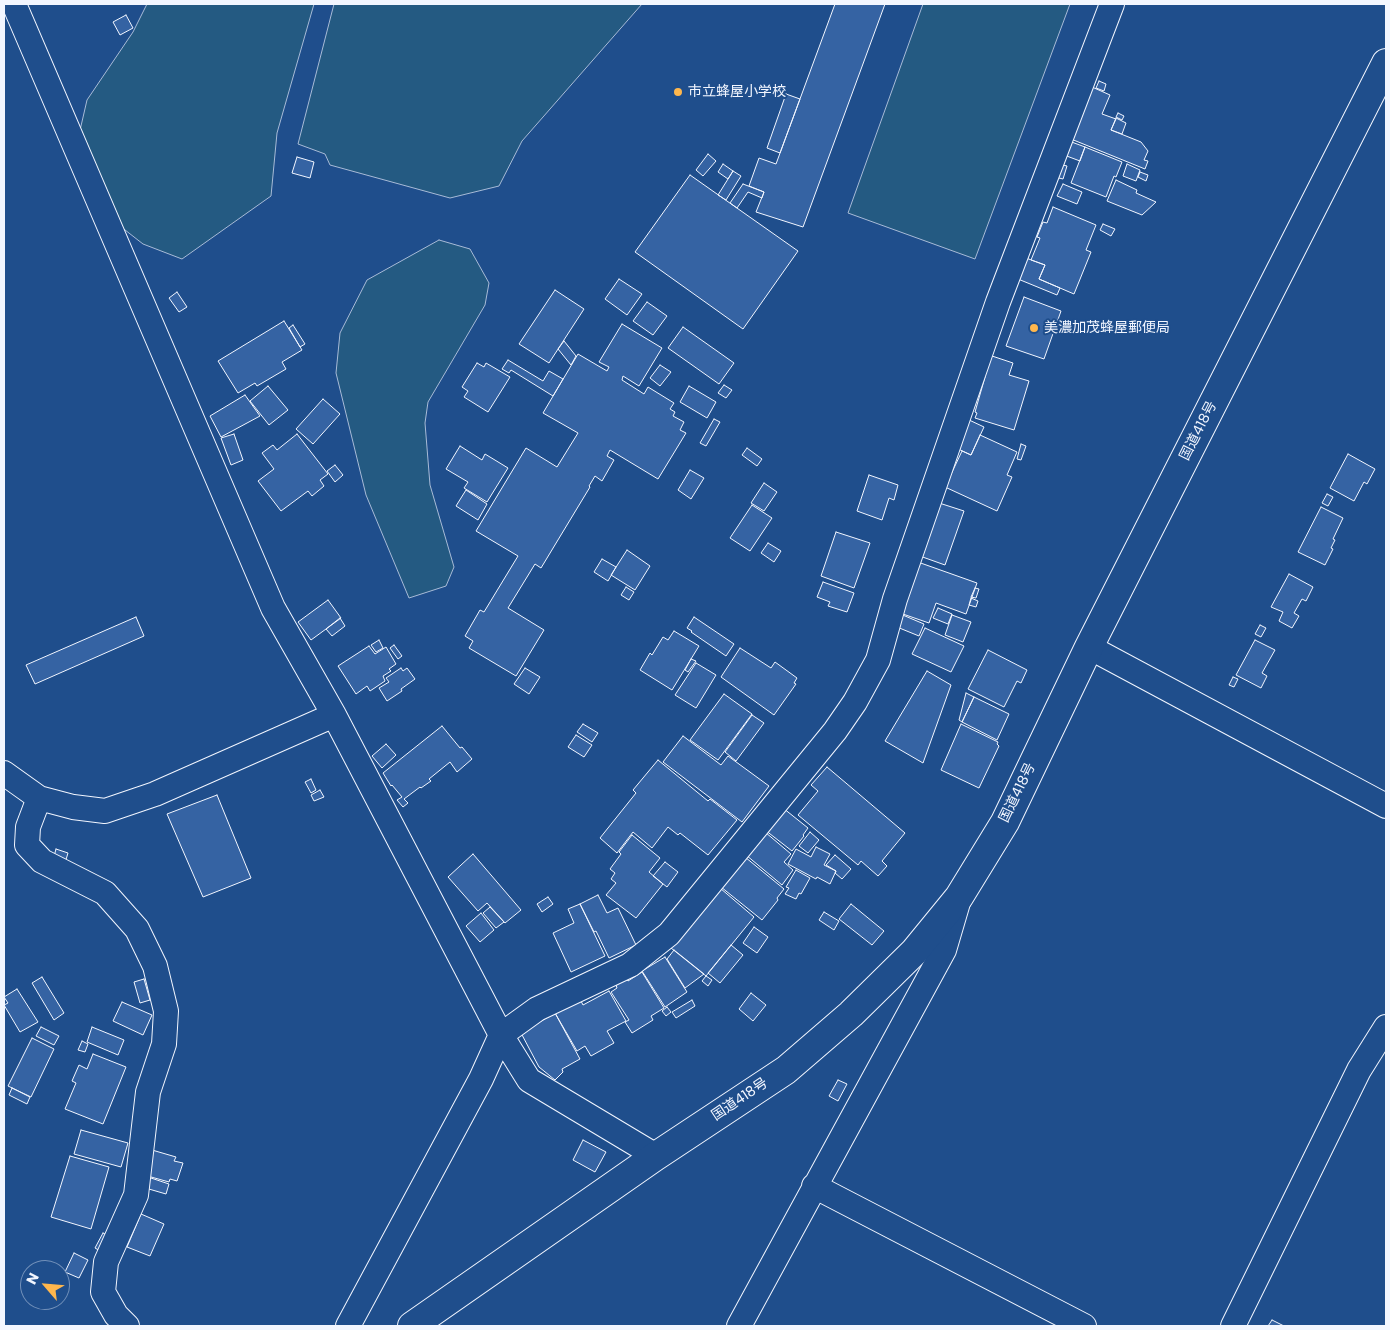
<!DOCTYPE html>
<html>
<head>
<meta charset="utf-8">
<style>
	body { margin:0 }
	#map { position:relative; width:1390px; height:1330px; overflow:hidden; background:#1f4e8c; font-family:Poppins,sans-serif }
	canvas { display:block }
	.frame { position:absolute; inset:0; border:5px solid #f2f6ff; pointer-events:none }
	.north { position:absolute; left:20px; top:1260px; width:50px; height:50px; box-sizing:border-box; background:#1f4e8c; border:1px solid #7391ba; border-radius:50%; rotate:297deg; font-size:14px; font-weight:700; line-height:20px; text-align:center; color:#f2f6ff }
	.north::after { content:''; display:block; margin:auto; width:18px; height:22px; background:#ffb74d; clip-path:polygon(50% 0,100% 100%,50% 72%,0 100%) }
</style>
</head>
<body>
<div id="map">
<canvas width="1390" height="1330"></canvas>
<div class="frame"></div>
<div class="north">N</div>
</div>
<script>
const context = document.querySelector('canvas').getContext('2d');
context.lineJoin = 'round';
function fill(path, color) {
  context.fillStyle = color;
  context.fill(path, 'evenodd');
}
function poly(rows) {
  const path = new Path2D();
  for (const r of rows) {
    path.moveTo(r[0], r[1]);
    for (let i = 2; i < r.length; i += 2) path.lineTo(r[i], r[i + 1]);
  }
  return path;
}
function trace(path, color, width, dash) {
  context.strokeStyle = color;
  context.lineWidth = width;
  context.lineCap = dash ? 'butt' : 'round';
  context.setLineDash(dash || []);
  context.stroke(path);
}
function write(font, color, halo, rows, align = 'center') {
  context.font = font + ' Poppins,"Noto Sans JP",sans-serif';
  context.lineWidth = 4;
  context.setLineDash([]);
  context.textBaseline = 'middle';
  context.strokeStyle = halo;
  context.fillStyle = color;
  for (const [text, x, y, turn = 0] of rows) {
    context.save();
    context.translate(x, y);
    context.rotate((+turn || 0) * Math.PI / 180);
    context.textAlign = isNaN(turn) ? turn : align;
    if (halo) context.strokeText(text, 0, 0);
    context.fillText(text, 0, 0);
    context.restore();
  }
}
const green = poly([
	[147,4,314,4,277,133,271,196,182,259,143,244,111,219,78,139,87,100,133,32,147,4],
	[334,4,642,4,522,141,499,186,450,198,330,165,325,154,298,144,334,4],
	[923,4,1070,4,975,259,848,213,923,4],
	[439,240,470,249,489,283,485,305,428,402,425,423,430,485,454,567,446,586,409,598,366,495,336,373,340,333,367,280,439,240]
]);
fill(green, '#245a82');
trace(green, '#a8bbd7', 1);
const building = poly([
	[835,4,885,4,803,227,756,212,764,192,749,186,759,158,776,164,835,4],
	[126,15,133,28,120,35,113,22,126,15],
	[1099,81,1106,84,1104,91,1096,88,1099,81],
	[1092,87,1110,95,1102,114,1116,119,1111,130,1141,142,1148,151,1144,160,1148,161,1145,169,1071,139,1092,87],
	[786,94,800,99,780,153,767,148,786,94],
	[1118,113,1124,116,1122,120,1116,117,1118,113],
	[1116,118,1126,123,1122,134,1111,130,1116,118],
	[1069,141,1085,147,1080,161,1064,155,1069,141],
	[1085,147,1122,162,1116,177,1114,176,1106,197,1071,183,1085,147],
	[708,154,716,161,703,176,696,170,708,154],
	[297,157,314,162,310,178,292,173,297,157],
	[723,164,733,171,728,179,718,172,723,164],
	[1059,164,1067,166,1063,179,1055,177,1059,164],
	[1127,164,1140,170,1136,181,1123,176,1127,164],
	[733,171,741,176,726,200,718,195,733,171],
	[1140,172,1148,175,1146,181,1138,177,1140,172],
	[690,175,798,251,743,329,635,252,690,175],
	[1116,180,1137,190,1136,193,1156,202,1142,215,1107,201,1116,180],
	[743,184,764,192,762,198,748,192,737,208,730,203,743,184],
	[1063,184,1082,192,1077,204,1057,196,1063,184],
	[1053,207,1096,225,1086,250,1091,252,1074,294,1039,279,1045,265,1031,260,1040,238,1037,237,1043,222,1047,223,1053,207],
	[1103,224,1115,229,1111,236,1100,230,1103,224],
	[1026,258,1045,265,1039,279,1060,288,1057,295,1018,279,1026,258],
	[619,279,642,294,627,315,605,299,619,279],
	[555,290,584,309,549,363,519,344,555,290],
	[177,292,187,307,179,312,169,298,177,292],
	[1024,297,1061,311,1044,359,1006,346,1024,297],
	[647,302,667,316,653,335,633,321,647,302],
	[284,321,302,350,282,362,286,369,257,386,255,383,238,393,218,361,284,321],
	[622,324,662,348,639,386,623,376,622,380,644,394,648,387,674,403,670,409,675,412,673,416,684,422,680,430,686,433,658,479,610,450,607,456,614,460,602,481,595,476,589,486,590,487,541,568,535,564,508,608,544,630,516,676,469,648,473,641,465,636,480,610,484,612,518,556,476,531,526,448,557,467,578,433,543,413,578,354,607,371,609,367,599,362,622,324],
	[293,325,305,344,300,347,289,328,293,325],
	[683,327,734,363,719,384,668,348,683,327],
	[564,341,576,356,571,365,558,349,564,341],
	[989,355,1013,363,1009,375,1029,381,1014,430,975,418,977,413,975,412,985,377,982,376,989,355],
	[508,360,543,381,549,371,563,379,553,396,511,370,509,373,502,369,508,360],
	[477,363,484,367,486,363,510,377,488,412,464,397,468,391,462,387,477,363],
	[660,365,671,372,660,386,650,378,660,365],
	[724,385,732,390,726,398,718,393,724,385],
	[268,386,288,410,269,425,250,401,268,386],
	[689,386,716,402,707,418,680,402,689,386],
	[245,395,260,416,221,437,210,416,245,395],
	[323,399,340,414,313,444,296,429,323,399],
	[714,419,720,422,706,446,700,443,714,419],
	[967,419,984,427,971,455,954,447,967,419],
	[234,434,243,460,231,465,221,438,234,434],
	[297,434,328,474,320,480,324,486,312,496,308,491,281,511,258,481,274,469,262,453,273,445,277,450,297,434],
	[980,435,1017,452,1007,475,1012,477,997,511,945,487,962,451,971,455,980,435],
	[1021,444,1026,446,1021,460,1017,459,1021,444],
	[460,446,482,460,485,454,508,468,487,502,464,488,468,482,446,469,460,446],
	[747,448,762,459,757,466,742,455,747,448],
	[1348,454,1375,469,1367,484,1364,482,1354,501,1330,488,1348,454],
	[335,465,343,475,335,482,327,471,335,465],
	[690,470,704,478,691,499,678,490,690,470],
	[869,475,898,485,894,500,889,498,882,520,857,511,869,475],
	[764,483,777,492,764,511,751,503,764,483],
	[466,490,487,504,478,520,456,506,466,490],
	[1327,494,1333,497,1328,506,1322,503,1327,494],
	[936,502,964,511,945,565,917,555,936,502],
	[752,505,772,518,750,551,730,538,752,505],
	[1321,507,1343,518,1333,539,1335,540,1331,548,1333,549,1325,565,1298,552,1321,507],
	[836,532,870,543,854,588,821,576,836,532],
	[768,543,781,551,774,562,761,553,768,543],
	[627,550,650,566,635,590,611,575,627,550],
	[602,559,616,567,608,581,594,572,602,559],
	[915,561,977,583,966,614,936,603,929,623,897,612,915,561],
	[1289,574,1313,587,1306,601,1302,599,1294,613,1299,616,1292,628,1279,621,1283,612,1271,607,1289,574],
	[823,582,854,593,847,612,828,606,830,602,817,597,823,582],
	[626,587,634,592,629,600,621,595,626,587],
	[975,588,979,589,976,598,971,597,975,588],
	[971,598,978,601,976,607,969,605,971,598],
	[328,600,341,618,311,640,298,622,328,600],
	[938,608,952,614,948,624,933,618,938,608],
	[898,613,924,624,919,636,892,625,898,613],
	[952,615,971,622,963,642,945,635,952,615],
	[136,617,144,636,35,684,26,665,136,617],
	[694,617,734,644,726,656,691,632,692,631,687,628,694,617],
	[340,618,345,626,332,636,326,629,340,618],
	[1260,625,1266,628,1261,637,1255,634,1260,625],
	[925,628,964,646,951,672,912,654,925,628],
	[674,631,699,646,672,690,640,670,650,653,652,655,663,637,668,640,674,631],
	[379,640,383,648,376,652,371,645,379,640],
	[1255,640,1275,650,1262,673,1267,676,1261,688,1236,675,1255,640],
	[394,645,402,656,398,659,390,648,394,645],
	[369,646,375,654,386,647,396,664,389,669,391,671,383,676,385,681,370,691,367,686,356,694,338,666,369,646],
	[740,648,771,668,775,662,797,678,794,683,796,684,774,715,721,677,740,648],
	[988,650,1027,670,1021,683,1017,681,1004,707,968,689,988,650],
	[691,659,696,661,688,672,685,670,691,659],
	[696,663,716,675,696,708,675,695,696,663],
	[401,668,403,671,407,668,415,679,401,689,402,691,387,701,379,688,389,682,386,678,401,668],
	[525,668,540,677,529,694,514,684,525,668],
	[927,671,951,685,923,763,885,741,927,671],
	[1233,677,1238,679,1234,687,1229,685,1233,677],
	[966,693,974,697,962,722,959,720,966,693],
	[724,694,752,714,718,760,690,740,724,694],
	[974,697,1009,714,997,740,962,722,974,697],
	[752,715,764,723,736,761,725,752,752,715],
	[583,724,598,733,592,742,577,732,583,724],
	[961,724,998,742,997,744,999,746,979,788,941,770,961,724],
	[442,726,460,748,462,747,472,759,457,772,450,762,429,779,431,781,421,788,420,787,404,799,408,803,403,807,397,800,402,797,392,785,391,786,383,773,442,726],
	[576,735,592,745,584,757,568,747,576,735],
	[683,736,721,765,728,756,769,786,742,822,663,762,683,736],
	[386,744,396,755,382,768,372,756,386,744],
	[658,760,708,801,710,799,737,820,708,855,680,833,678,835,668,827,652,848,633,832,617,853,600,838,636,793,633,790,658,760],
	[827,767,905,833,882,861,887,866,878,876,861,861,858,865,798,815,818,791,811,785,827,767],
	[311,779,316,790,311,793,305,782,311,779],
	[320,790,324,797,314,801,311,795,320,790],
	[217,795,251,878,203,897,167,814,217,795],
	[783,808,808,828,803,835,804,836,792,851,765,830,783,808],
	[765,832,791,854,784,862,793,870,782,885,746,855,765,832],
	[810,832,819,840,808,853,799,846,810,832],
	[632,835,660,858,649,872,663,884,636,918,606,895,616,883,611,879,615,873,610,869,621,854,619,852,632,835],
	[816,847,830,854,824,865,836,871,830,884,817,877,816,879,788,864,796,849,811,857,816,847],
	[56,849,68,853,65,863,53,860,56,849],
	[473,854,521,910,505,923,487,903,478,911,448,877,473,854],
	[835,855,851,869,842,879,835,873,836,871,826,865,835,855],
	[745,857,784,889,777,898,778,900,762,920,721,887,745,857],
	[665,862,678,872,667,887,653,876,665,862],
	[796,870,810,878,801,894,799,893,796,899,785,894,789,888,786,887,796,870],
	[720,888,754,917,706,976,671,948,720,888],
	[598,895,607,913,618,908,636,945,609,958,596,931,594,932,580,904,598,895],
	[548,897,553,904,542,912,537,904,548,897],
	[580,904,605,956,571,972,553,933,574,923,568,909,580,904],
	[851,904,884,931,872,945,839,919,851,904],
	[490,907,504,922,496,928,483,913,490,907],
	[824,912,839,921,834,930,819,920,824,912],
	[481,913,494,930,480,942,466,926,481,913],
	[754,927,768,937,757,953,743,943,754,927],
	[731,945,743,955,720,983,708,973,731,945],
	[674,950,704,974,685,988,667,959,674,950],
	[665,957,687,992,665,1007,642,971,665,957],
	[642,972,664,1008,651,1016,653,1020,632,1033,625,1022,629,1020,611,992,617,988,616,985,626,978,628,981,642,972],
	[706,976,712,980,708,986,702,981,706,976],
	[42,977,64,1013,54,1020,32,983,42,977],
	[144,979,150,1000,140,1003,134,982,144,979],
	[17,989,38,1022,20,1032,4,1005,8,1003,4,997,17,989],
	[609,991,626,1021,607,1031,614,1043,591,1056,585,1046,577,1051,555,1013,580,999,583,1005,609,991],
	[751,993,766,1005,753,1021,739,1009,751,993],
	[692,1000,695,1006,676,1018,672,1012,692,1000],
	[122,1002,152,1015,143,1035,113,1021,122,1002],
	[667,1007,671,1012,666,1016,662,1011,667,1007],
	[555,1013,580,1059,562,1069,563,1072,555,1080,539,1067,521,1033,555,1013],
	[41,1027,59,1036,54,1045,36,1036,41,1027],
	[92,1027,124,1040,118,1055,87,1042,92,1027],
	[32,1038,54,1049,31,1097,8,1086,32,1038],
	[82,1041,88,1044,85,1052,78,1050,82,1041],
	[93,1054,126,1067,103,1124,65,1109,76,1083,72,1081,79,1065,87,1069,93,1054],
	[838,1080,847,1084,838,1101,829,1096,838,1080],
	[12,1088,30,1097,27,1104,9,1095,12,1088],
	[81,1130,128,1143,121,1167,74,1154,81,1130],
	[583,1140,606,1152,595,1172,573,1160,583,1140],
	[152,1150,176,1157,174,1161,183,1163,177,1181,170,1179,169,1182,144,1175,152,1150],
	[70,1156,109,1167,91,1229,51,1217,70,1156],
	[145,1176,169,1184,166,1194,142,1187,145,1176],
	[141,1214,164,1224,150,1256,127,1247,141,1214],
	[103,1233,109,1236,102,1252,95,1248,103,1233],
	[74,1253,88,1260,79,1278,65,1272,74,1253],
	[1272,1320,1284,1326,1268,1326,1272,1320]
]);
fill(building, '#3563a3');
trace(building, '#f2f6ff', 1);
const minor = poly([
	[14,4,273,608,334,715,501,1035,529,1080,656,1156],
	[1089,647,1386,806],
	[4,773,39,798,28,827,27,845,42,861,105,893,137,929,155,966,166,1011,164,1044,148,1092,136,1195,106,1262,103,1292,116,1315,127,1326],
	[39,798,73,807,105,811,155,794,334,715],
	[814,1186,1084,1326],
	[348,1326,481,1079,501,1035,537,1009,630,965,669,934,835,731,855,702,878,660,895,599,998,302,1112,4],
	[739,1326,944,950,959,899],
	[1233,1326,1359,1070,1386,1027]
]);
const trunk = poly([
	[412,1326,656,1156,786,1070,851,1014,914,952,959,897,1005,822,1089,647,1386,63]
]);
trace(minor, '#f2f6ff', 26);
trace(trunk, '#f2f6ff', 30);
trace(minor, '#1f4e8c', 24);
trace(trunk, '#1f4e8c', 28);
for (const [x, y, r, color] of [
	[678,92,5,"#ffb74d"],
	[1034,328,5,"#ffb74d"]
]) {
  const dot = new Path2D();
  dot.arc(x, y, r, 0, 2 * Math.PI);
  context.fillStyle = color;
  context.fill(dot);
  trace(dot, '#1f4e8c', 2);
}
write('14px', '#f2f6ff', '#1f4e8c', [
	["市立蜂屋小学校",688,92],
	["美濃加茂蜂屋郵便局",1044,328]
], 'left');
write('14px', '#f2f6ff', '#1f4e8c', [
	["国道418号",1199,431,-63],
	["国道418号",1018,793,-64],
	["国道418号",740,1100,-34]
]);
</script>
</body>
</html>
